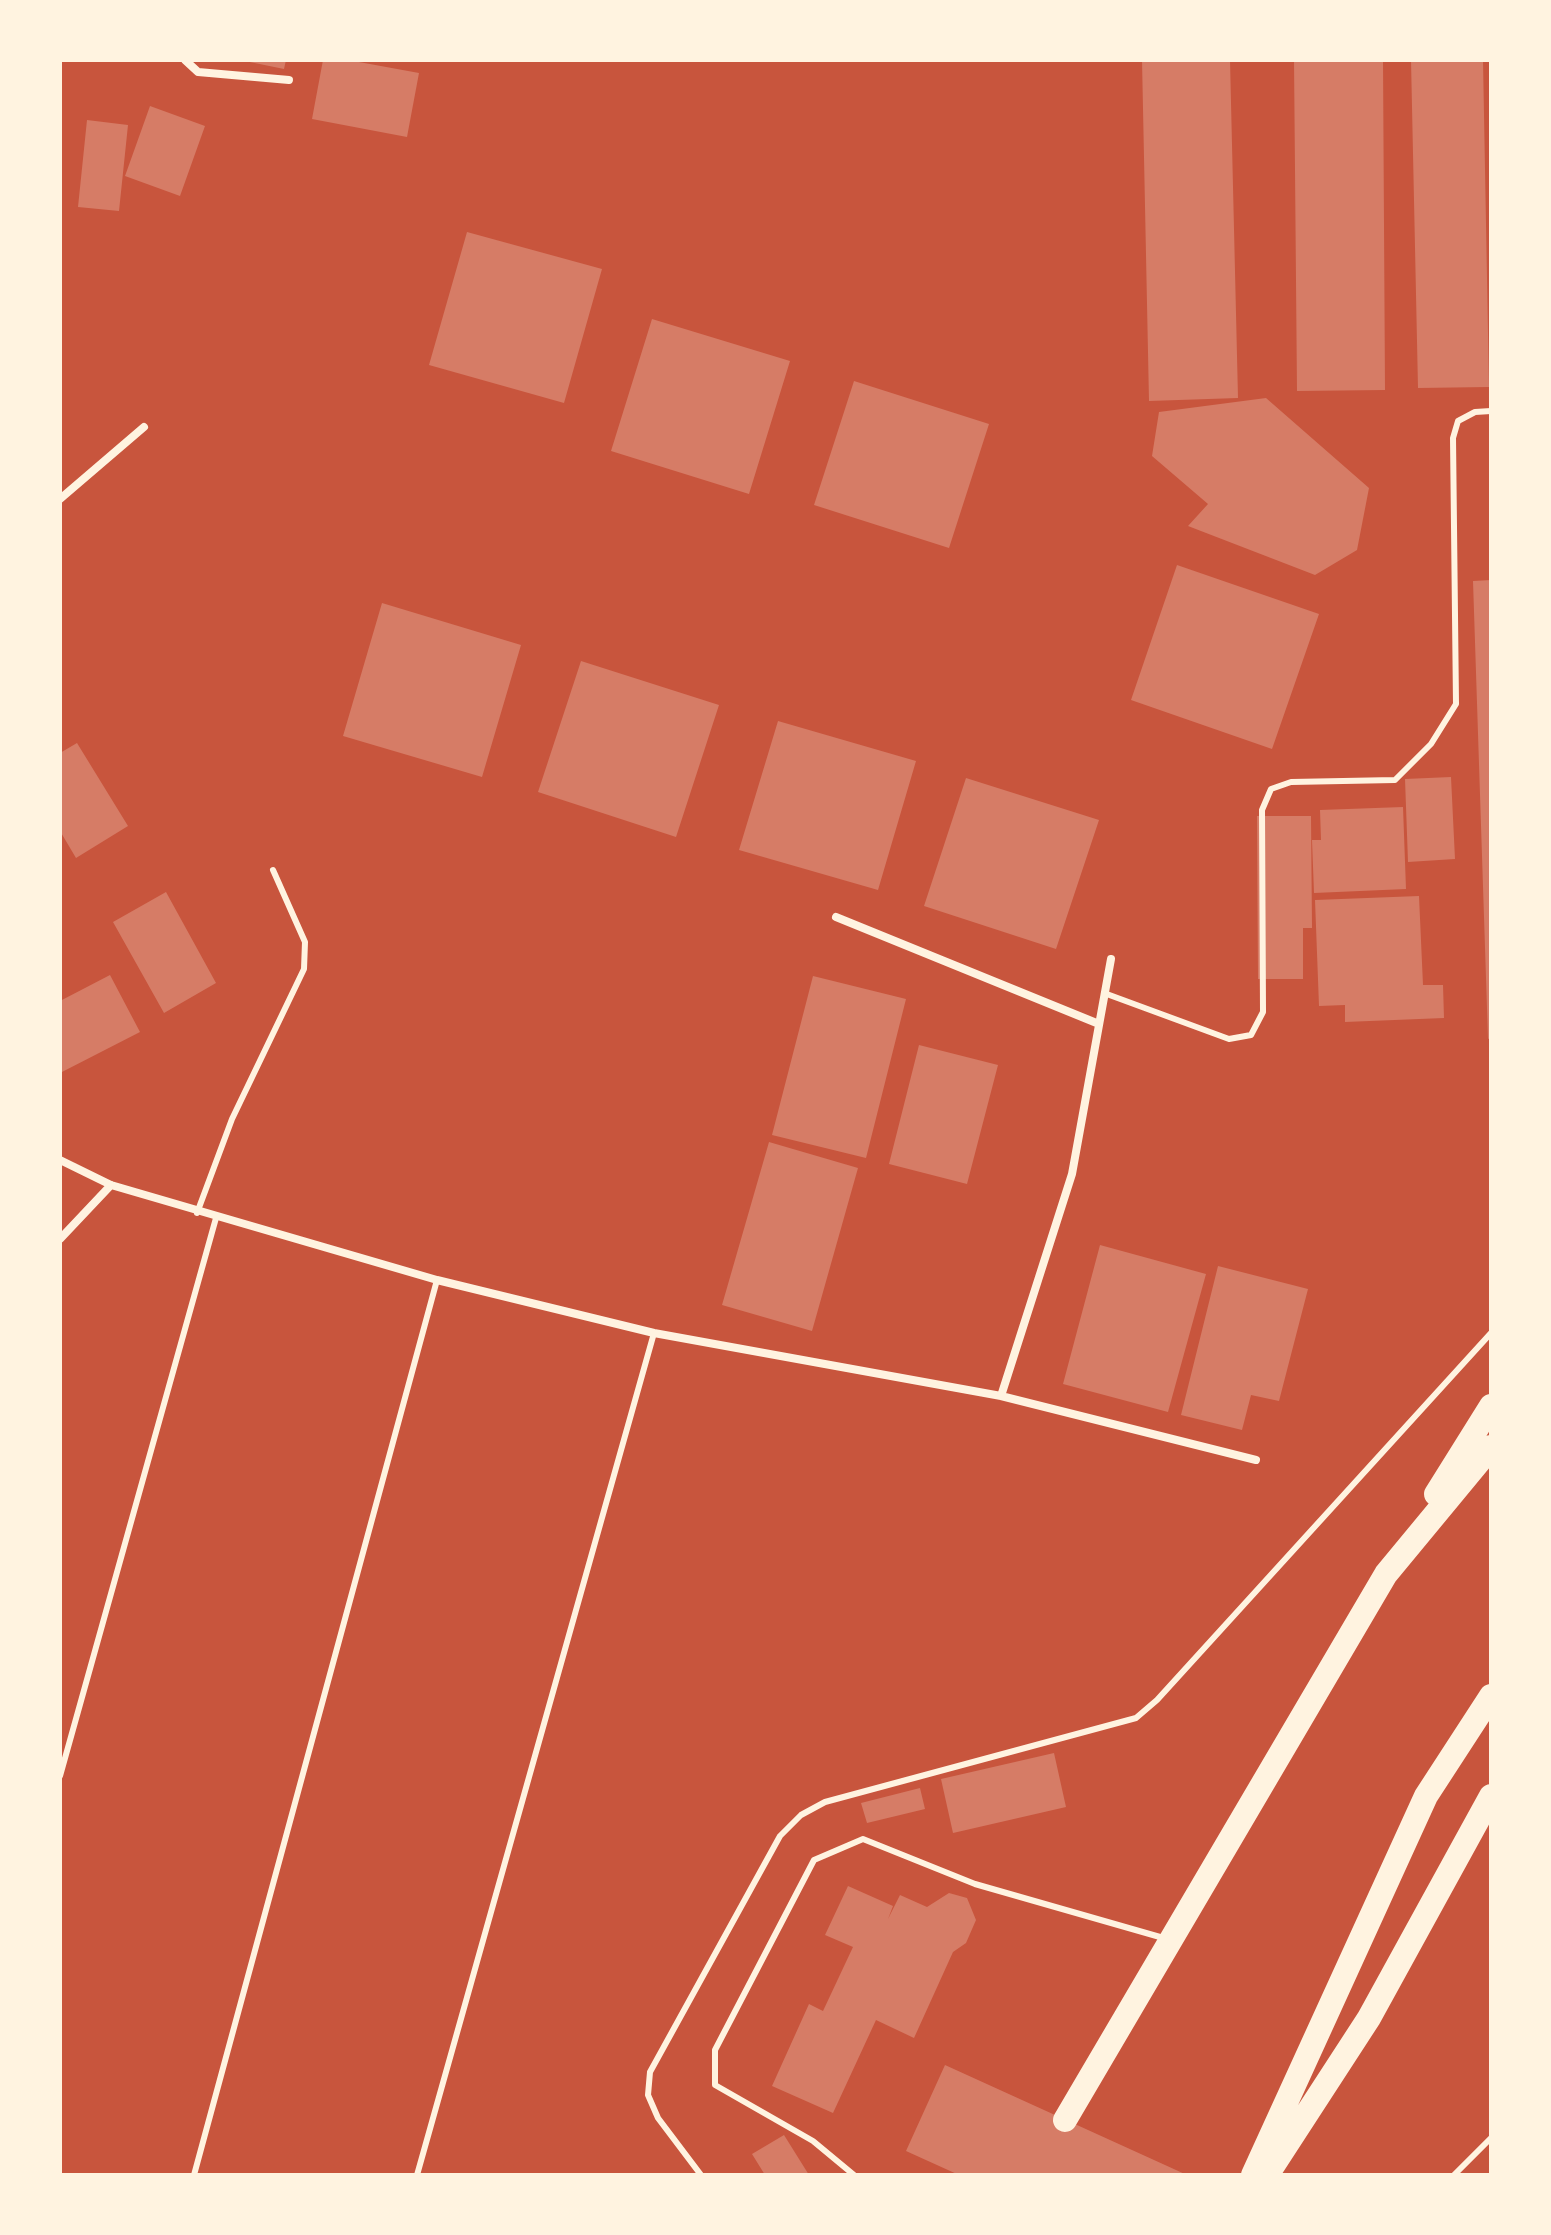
<!DOCTYPE html>
<html>
<head>
<meta charset="utf-8">
<style>
	body { margin:0 }
	#map { position:relative; width:1551px; height:2235px; overflow:hidden; background:#c8553d; font-family:"DejaVu Sans",sans-serif }
	canvas { display:block }
	.frame { position:absolute; inset:0; border:62px solid #fff3e0; pointer-events:none }
</style>
</head>
<body>
<div id="map">
<canvas width="1551" height="2235"></canvas>
<div class="frame"></div>
</div>
<script>
const context = document.querySelector('canvas').getContext('2d');
context.lineJoin = 'round';
function fill(path, color) {
  context.fillStyle = color;
  context.fill(path, 'evenodd');
}
function poly(rows) {
  const path = new Path2D();
  for (const r of rows) {
    path.moveTo(r[0], r[1]);
    for (let i = 2; i < r.length; i += 2) path.lineTo(r[i], r[i + 1]);
  }
  return path;
}
function trace(path, color, width, dash) {
  context.strokeStyle = color;
  context.lineWidth = width;
  context.lineCap = dash ? 'butt' : 'round';
  context.setLineDash(dash || []);
  context.stroke(path);
}
fill(poly([
	[240,60,286,60,284,69],
	[323,60,348,60,419,73,407,137,312,119],
	[1142,60,1230,60,1238,398,1149,401],
	[1294,60,1383,60,1385,390,1297,391],
	[1411,60,1483,60,1489,387,1418,388],
	[150,106,205,126,180,196,125,176],
	[87,120,128,125,119,211,78,207],
	[467,232,602,269,564,403,429,365],
	[652,319,790,361,749,494,611,451],
	[854,381,989,424,949,548,814,505],
	[1266,398,1369,488,1357,550,1315,575,1188,526,1208,504,1152,456,1159,412],
	[1177,565,1319,614,1272,749,1131,700],
	[1491,580,1491,1038,1488,1039,1473,581],
	[382,603,521,645,482,777,343,736],
	[581,661,719,705,676,837,538,792],
	[778,721,916,761,878,890,739,850],
	[77,743,128,826,76,858,60,831,60,753],
	[1451,777,1455,859,1408,862,1405,779],
	[966,778,1099,820,1056,949,924,906],
	[1403,807,1406,889,1314,893,1312,840,1321,840,1320,810],
	[1257,816,1311,816,1312,928,1303,928,1303,979,1258,979],
	[166,892,216,983,164,1013,113,922],
	[1419,896,1423,985,1443,985,1444,1018,1345,1022,1345,1005,1319,1006,1315,900],
	[110,975,140,1032,60,1073,60,1001],
	[813,976,906,999,866,1158,772,1135],
	[919,1045,998,1065,967,1184,889,1164],
	[769,1142,858,1168,812,1331,722,1305],
	[1100,1245,1206,1274,1168,1412,1063,1384],
	[1218,1266,1308,1289,1279,1401,1251,1395,1242,1430,1181,1415],
	[1054,1753,1066,1807,953,1833,941,1779],
	[920,1788,925,1809,867,1823,861,1803],
	[848,1886,893,1906,888,1919,900,1895,927,1907,949,1893,967,1898,976,1920,966,1943,953,1952,914,2038,876,2020,833,2113,772,2086,809,2004,823,2011,853,1947,825,1935],
	[945,2065,1187,2175,959,2175,906,2151],
	[784,2135,809,2175,765,2175,752,2154]
]), '#d67c66');
trace(poly([
	[1104,993,1229,1039,1251,1035,1263,1012,1262,810,1271,789,1291,782,1395,780,1431,744,1456,704,1453,438,1458,421,1475,412,1491,411],
	[197,1213,232,1119,304,969,305,942,273,870],
	[60,1776,216,1218],
	[194,2175,437,1280],
	[417,2175,654,1333],
	[701,2175,658,2118,648,2095,650,2072,780,1836,801,1815,825,1802,1136,1718,1157,1700,1491,1333],
	[854,2175,813,2141,715,2085,715,2050,814,1860,863,1839,975,1884,1167,1939],
	[1454,2175,1491,2138]
]), '#fff3e0', 6);
trace(poly([
	[185,60,198,72,289,80],
	[60,499,144,427],
	[836,917,1099,1024],
	[60,1160,111,1185,437,1280,654,1333,1001,1396,1256,1460],
	[60,1239,111,1185],
	[1001,1396,1072,1174,1111,959]
]), '#fff3e0', 8);
trace(poly([
	[1436,1494,1491,1406],
	[1065,2120,1386,1574,1491,1447],
	[1253,2175,1426,1796,1491,1696],
	[1267,2175,1369,2018,1491,1796]
]), '#fff3e0', 24);
</script>
</body>
</html>
